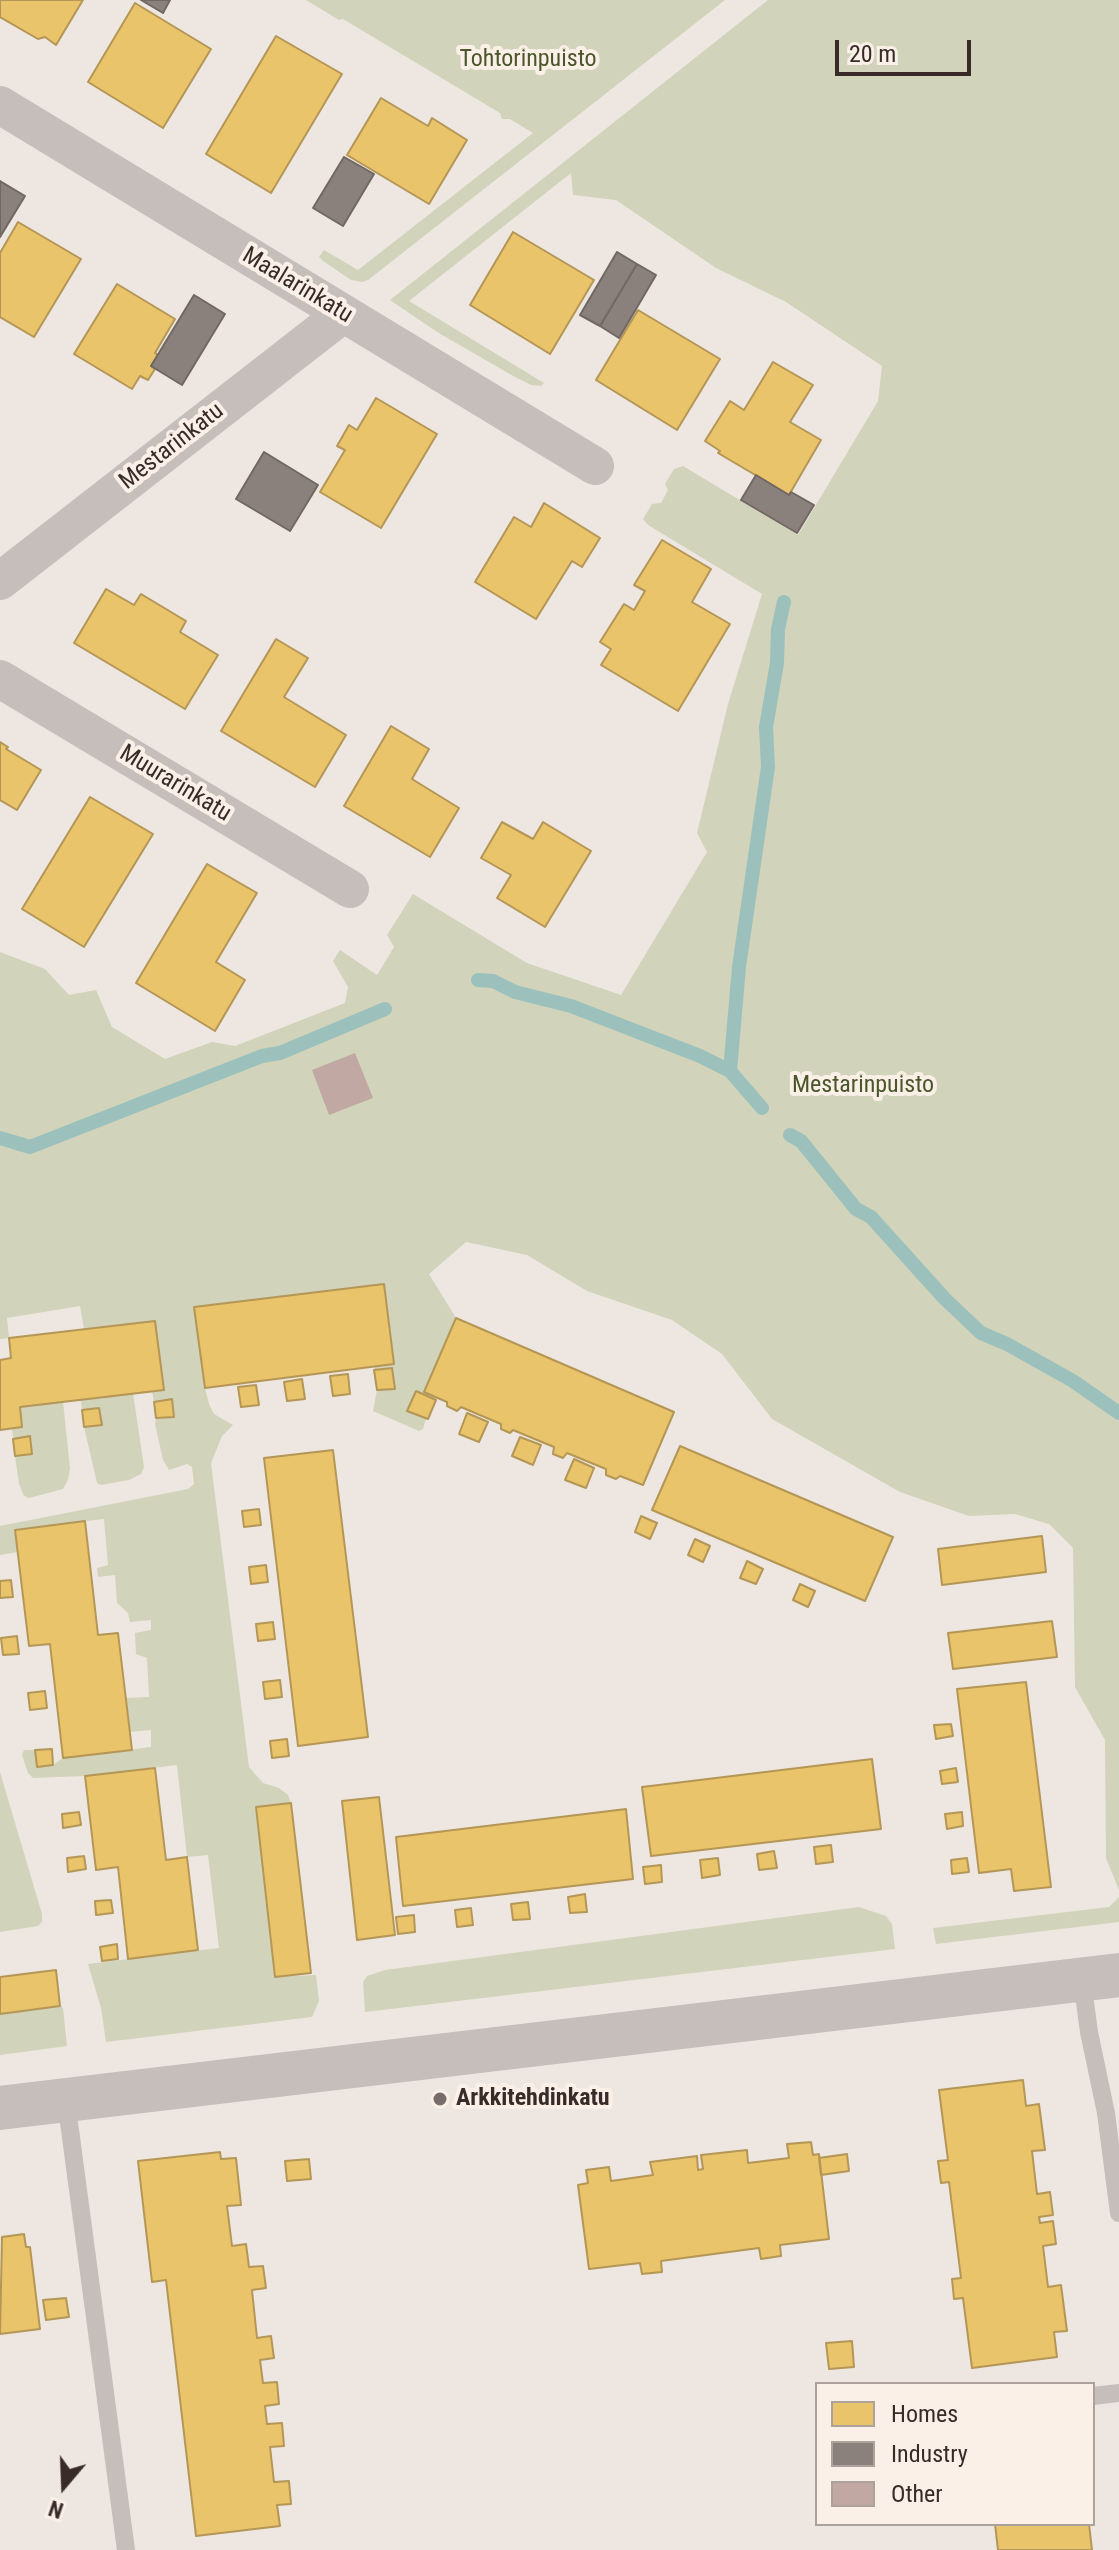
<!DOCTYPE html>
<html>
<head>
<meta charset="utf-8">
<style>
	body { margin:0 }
	#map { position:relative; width:1119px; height:2550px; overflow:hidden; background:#eee7e1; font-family:"Roboto Condensed",sans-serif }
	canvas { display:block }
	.legend { position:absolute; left:815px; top:2382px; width:280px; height:144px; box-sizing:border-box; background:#faf0e8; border:2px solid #aca19b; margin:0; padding:10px 14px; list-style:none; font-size:24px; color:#382b28 }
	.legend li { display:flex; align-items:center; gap:16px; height:40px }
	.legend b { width:40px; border:2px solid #aca19b }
	.north { position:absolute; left:24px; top:2446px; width:80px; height:80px; -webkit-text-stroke:6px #faf0e8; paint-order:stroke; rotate:199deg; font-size:22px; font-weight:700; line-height:32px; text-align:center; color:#382b28 }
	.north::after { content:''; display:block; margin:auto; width:28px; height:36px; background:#382b28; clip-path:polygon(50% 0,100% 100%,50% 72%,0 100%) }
	.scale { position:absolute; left:835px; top:40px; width:136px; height:36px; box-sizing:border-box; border:4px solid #382b28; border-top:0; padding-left:10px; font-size:24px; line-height:28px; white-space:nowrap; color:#382b28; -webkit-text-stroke:6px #faf0e8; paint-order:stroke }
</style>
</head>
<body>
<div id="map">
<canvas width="1119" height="2550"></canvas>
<ul class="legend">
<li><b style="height:22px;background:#e9c46a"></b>Homes</li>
<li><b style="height:22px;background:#8a817c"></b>Industry</li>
<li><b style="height:22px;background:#c2a8a2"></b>Other</li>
</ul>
<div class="north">N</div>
<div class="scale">20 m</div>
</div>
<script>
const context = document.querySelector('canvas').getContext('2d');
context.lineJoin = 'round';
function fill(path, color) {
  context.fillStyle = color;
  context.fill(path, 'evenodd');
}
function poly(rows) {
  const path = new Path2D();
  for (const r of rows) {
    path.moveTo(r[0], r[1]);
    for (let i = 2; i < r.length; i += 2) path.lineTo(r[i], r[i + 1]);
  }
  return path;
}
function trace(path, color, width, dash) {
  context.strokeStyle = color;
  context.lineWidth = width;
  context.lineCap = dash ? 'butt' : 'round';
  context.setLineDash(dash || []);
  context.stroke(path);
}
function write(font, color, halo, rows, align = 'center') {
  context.font = font + ' "Roboto Condensed",sans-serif';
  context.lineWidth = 8;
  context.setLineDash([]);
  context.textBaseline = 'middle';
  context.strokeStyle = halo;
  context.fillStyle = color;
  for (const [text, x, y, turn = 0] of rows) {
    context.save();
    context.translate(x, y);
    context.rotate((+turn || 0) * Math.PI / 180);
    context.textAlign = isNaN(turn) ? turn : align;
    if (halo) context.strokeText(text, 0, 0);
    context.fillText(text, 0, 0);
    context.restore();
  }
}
fill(poly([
	[306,0,725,0,368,280,362,282,351,280,323,261,319,257,324,250,358,270,533,133,510,119,502,119,500,113,343,19,339,20],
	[768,0,1119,0,1119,1890,1106,1858,1105,1740,1075,1687,1073,1548,1049,1524,1015,1514,969,1516,900,1492,772,1419,722,1354,672,1320,587,1291,527,1255,466,1242,429,1274,456,1318,425,1392,436,1397,435,1399,416,1391,407,1410,426,1419,423,1429,419,1431,373,1411,377,1390,395,1388,392,1369,374,1370,375,1367,394,1364,383,1284,195,1308,205,1388,209,1404,214,1414,233,1425,222,1436,211,1463,249,1767,263,1783,279,1788,288,1795,291,1803,256,1808,275,1977,316,1975,319,2001,312,2017,106,2042,101,2008,88,1964,219,1948,208,1855,187,1857,177,1765,85,1776,33,1778,28,1773,22,1755,24,1750,35,1750,37,1767,53,1765,63,1758,151,1747,151,1730,129,1732,126,1698,149,1697,147,1658,136,1654,135,1633,151,1630,151,1620,130,1622,128,1613,117,1603,115,1575,98,1577,97,1568,108,1565,104,1519,15,1529,18,1552,0,1555,0,1526,188,1489,194,1484,192,1467,187,1464,169,1470,163,1460,155,1424,156,1418,173,1417,172,1399,154,1402,152,1391,164,1389,155,1321,84,1329,80,1306,7,1318,9,1338,0,1339,0,952,45,969,69,995,96,990,112,1027,165,1059,212,1042,235,1046,345,1003,348,987,333,961,340,950,377,975,394,947,387,935,413,894,527,963,621,995,707,852,697,833,728,704,762,594,648,525,643,519,652,504,661,503,668,490,665,484,674,469,683,466,798,535,878,401,882,366,786,302,716,268,616,200,573,195,571,173,409,301,544,383,541,386,531,385,515,377,437,332,390,300],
	[133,1393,144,1467,141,1474,129,1480,101,1485,97,1483,84,1427,101,1425,99,1408,82,1410,81,1400],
	[63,1402,70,1468,68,1480,63,1489,29,1498,24,1496,19,1484,15,1456,32,1454,30,1437,13,1439,12,1428,22,1427,20,1407],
	[0,1772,42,1914,42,1922,38,1926,0,1932],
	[1119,1897,1119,1922,936,1944,933,1928,1109,1907],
	[859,1907,886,1916,892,1924,895,1949,365,2012,363,1982,367,1976,385,1970],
	[60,2006,63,2008,67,2046,0,2055,0,2014]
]), '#d1d3ba');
const homes = poly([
	[0,0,83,0,56,45,45,37,38,39,0,17,0,0],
	[135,3,211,49,163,128,88,82,135,3],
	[276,36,342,74,271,193,206,154,276,36],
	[381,98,428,126,432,118,467,140,429,204,347,155,381,98],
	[18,222,81,259,34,337,0,317,0,253,18,222],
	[513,232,594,280,550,354,470,305,513,232],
	[117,284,175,319,155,353,158,355,151,366,155,369,148,380,140,376,132,389,74,354,117,284],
	[638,310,720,359,677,430,596,380,638,310],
	[773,362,813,385,790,422,821,440,789,495,718,453,720,451,705,441,730,401,744,410,773,362],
	[376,398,437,434,381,528,320,492,345,450,337,446,349,425,357,430,376,398],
	[544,503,600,538,582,567,572,561,536,619,475,582,514,517,531,527,544,503],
	[662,540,711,569,692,602,730,624,678,711,601,665,611,649,600,642,624,604,634,610,645,591,634,585,662,540],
	[106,589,134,605,141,594,186,621,180,632,218,655,185,709,74,643,106,589],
	[276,639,308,658,284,697,346,735,315,787,221,731,276,639],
	[391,726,429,749,412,779,459,808,430,857,344,806,391,726],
	[0,742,8,747,6,749,41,770,17,810,0,800,0,742],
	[90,797,153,834,84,947,22,909,90,797],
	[502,822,533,839,543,822,591,851,545,927,497,898,511,875,481,858,502,822],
	[207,864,257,893,216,962,245,980,215,1031,136,983,207,864],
	[384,1284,394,1364,205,1388,194,1307,384,1284],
	[456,1318,674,1412,643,1485,620,1476,616,1479,606,1475,606,1469,567,1453,563,1458,553,1454,554,1447,513,1430,510,1433,501,1429,501,1424,461,1407,457,1411,447,1406,447,1402,424,1392,456,1318],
	[155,1321,164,1390,20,1407,22,1427,0,1430,0,1360,11,1358,9,1338,155,1321],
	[392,1368,395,1389,377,1390,374,1370,392,1368],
	[348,1374,350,1394,333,1396,330,1376,348,1374],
	[302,1379,305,1399,287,1401,284,1382,302,1379],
	[256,1385,259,1405,241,1407,238,1387,256,1385],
	[416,1391,436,1400,428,1419,407,1411,416,1391],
	[172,1399,174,1417,156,1418,154,1402,172,1399],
	[99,1408,102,1425,84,1427,82,1410,99,1408],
	[467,1413,488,1422,479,1442,459,1434,467,1413],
	[30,1436,32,1454,15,1456,13,1439,30,1436],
	[520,1437,541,1445,533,1465,512,1456,520,1437],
	[680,1446,893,1537,865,1601,652,1510,680,1446],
	[333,1450,368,1737,298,1746,264,1458,333,1450],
	[574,1459,594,1468,586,1488,565,1480,574,1459],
	[259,1509,261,1525,244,1527,242,1511,259,1509],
	[641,1516,657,1523,650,1539,635,1532,641,1516],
	[85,1521,98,1635,118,1633,132,1750,63,1758,50,1644,29,1646,15,1530,85,1521],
	[1042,1536,1046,1572,942,1585,938,1549,1042,1536],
	[695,1539,710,1546,703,1562,688,1555,695,1539],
	[747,1561,763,1569,756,1584,740,1578,747,1561],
	[266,1565,268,1582,251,1584,249,1567,266,1565],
	[11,1580,13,1597,0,1598,0,1581,11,1580],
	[800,1584,815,1591,808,1607,793,1600,800,1584],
	[1052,1621,1057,1657,953,1669,948,1633,1052,1621],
	[273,1622,275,1639,258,1641,256,1624,273,1622],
	[17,1636,19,1654,3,1655,1,1638,17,1636],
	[280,1680,282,1697,265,1699,263,1682,280,1680],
	[1026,1682,1051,1887,1014,1891,1011,1869,979,1873,957,1689,1026,1682],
	[45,1691,47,1708,30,1710,28,1693,45,1691],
	[951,1724,953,1736,936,1739,934,1725,951,1724],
	[287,1739,289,1756,272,1758,270,1741,287,1739],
	[52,1749,53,1765,37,1767,35,1750,52,1749],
	[872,1759,881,1829,651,1856,642,1787,872,1759],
	[155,1768,166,1860,187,1857,198,1950,128,1959,118,1867,96,1870,85,1776,155,1768],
	[956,1768,958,1782,942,1784,940,1771,956,1768],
	[379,1797,395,1935,357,1940,342,1801,379,1797],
	[291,1803,311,1973,275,1977,256,1807,291,1803],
	[626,1809,633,1879,403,1906,396,1837,626,1809],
	[79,1812,81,1825,63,1828,62,1814,79,1812],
	[962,1812,963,1826,947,1829,945,1814,962,1812],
	[831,1845,833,1862,816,1864,814,1847,831,1845],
	[774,1851,777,1868,759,1870,757,1854,774,1851],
	[84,1856,86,1869,68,1872,67,1858,84,1856],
	[718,1858,720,1875,702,1878,700,1860,718,1858],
	[967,1858,969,1872,952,1874,951,1860,967,1858],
	[661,1865,662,1882,645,1884,643,1867,661,1865],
	[585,1894,587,1912,570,1913,568,1897,585,1894],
	[111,1900,113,1913,96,1915,95,1901,111,1900],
	[528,1902,530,1919,513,1920,511,1904,528,1902],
	[471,1908,473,1925,457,1927,455,1910,471,1908],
	[414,1915,415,1932,398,1934,396,1917,414,1915],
	[117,1944,118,1959,102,1961,100,1947,117,1944],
	[56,1970,60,2006,0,2014,0,1977,56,1970],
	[1023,2080,1026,2106,1039,2104,1045,2150,1032,2151,1037,2194,1050,2192,1053,2215,1039,2217,1040,2223,1053,2221,1056,2244,1043,2246,1048,2287,1061,2285,1067,2331,1054,2332,1057,2357,972,2368,963,2298,954,2299,952,2279,961,2278,949,2182,941,2183,938,2161,948,2160,939,2090,1023,2080],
	[811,2142,813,2155,819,2154,829,2239,780,2245,781,2256,761,2259,759,2248,661,2261,662,2272,642,2274,640,2263,589,2269,578,2185,588,2183,586,2170,609,2167,611,2181,653,2175,650,2162,697,2156,698,2170,703,2169,701,2155,747,2150,748,2163,789,2158,787,2144,811,2142],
	[220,2152,221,2159,236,2158,241,2205,227,2206,232,2246,246,2244,249,2267,263,2266,266,2288,252,2290,257,2338,271,2336,274,2358,260,2360,263,2383,277,2382,279,2404,265,2406,267,2424,282,2423,284,2446,270,2447,274,2482,289,2481,291,2504,277,2505,280,2526,196,2536,166,2280,152,2282,138,2161,220,2152],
	[847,2154,849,2171,821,2175,819,2158,847,2154],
	[309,2159,311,2179,287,2181,285,2161,309,2159],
	[24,2234,26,2247,30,2247,40,2329,0,2334,2,2237,24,2234],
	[66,2298,69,2317,46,2320,43,2300,66,2298],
	[852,2341,854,2367,829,2369,826,2343,852,2341],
	[995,2524,1089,2524,1092,2550,998,2550,995,2524]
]);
fill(homes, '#e9c46a');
trace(homes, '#b49656', 2);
const industry = poly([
	[141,0,170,0,163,13,141,0],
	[344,157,374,174,343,226,313,208,344,157],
	[0,181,25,196,0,237,0,181],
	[617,252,637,264,600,326,580,315,617,252],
	[637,264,656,275,619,338,600,326,637,264],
	[194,295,225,314,182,385,151,366,194,295],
	[264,452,318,485,290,531,236,499,264,452],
	[756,475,789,495,791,492,814,505,797,533,741,500,756,475]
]);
fill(industry, '#8a817c');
trace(industry, '#716763', 2);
trace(poly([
	[478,980,493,981,515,992,571,1006,700,1056,730,1071],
	[762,1108,730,1071,739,967,768,767,766,727,777,663,778,629,784,602],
	[790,1135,801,1141,856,1209,871,1217,945,1299,981,1333,1007,1344,1073,1381,1119,1413],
	[0,1138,30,1147,262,1056,280,1053,385,1009]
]), '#9cc1bd', 14);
fill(poly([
	[355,1053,373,1098,329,1115,312,1070]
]), '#c2a8a2');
trace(poly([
	[1082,1980,1089,2032,1106,2113,1119,2213],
	[66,2100,126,2550],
	[1093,2396,1119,2393]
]), '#c6beba', 18);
trace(poly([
	[0,105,595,466],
	[0,581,343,314],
	[0,679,350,889]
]), '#c6beba', 38);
trace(poly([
	[0,2108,1119,1975]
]), '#c6beba', 44);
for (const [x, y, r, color] of [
	[440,2099,8,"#786d69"]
]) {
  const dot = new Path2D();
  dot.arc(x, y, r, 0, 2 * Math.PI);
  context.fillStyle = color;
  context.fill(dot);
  trace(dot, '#faf0e8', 3);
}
write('24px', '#4b572b', '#faf0e8', [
	["Tohtorinpuisto",528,60],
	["Mestarinpuisto",863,1086]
]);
write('24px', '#382b28', '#faf0e8', [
	["Maalarinkatu",297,286,31],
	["Mestarinkatu",172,447,-38],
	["Muurarinkatu",175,784,31]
]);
write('bold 24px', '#382b28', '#faf0e8', [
	["Arkkitehdinkatu",456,2099]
], 'left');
</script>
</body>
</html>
